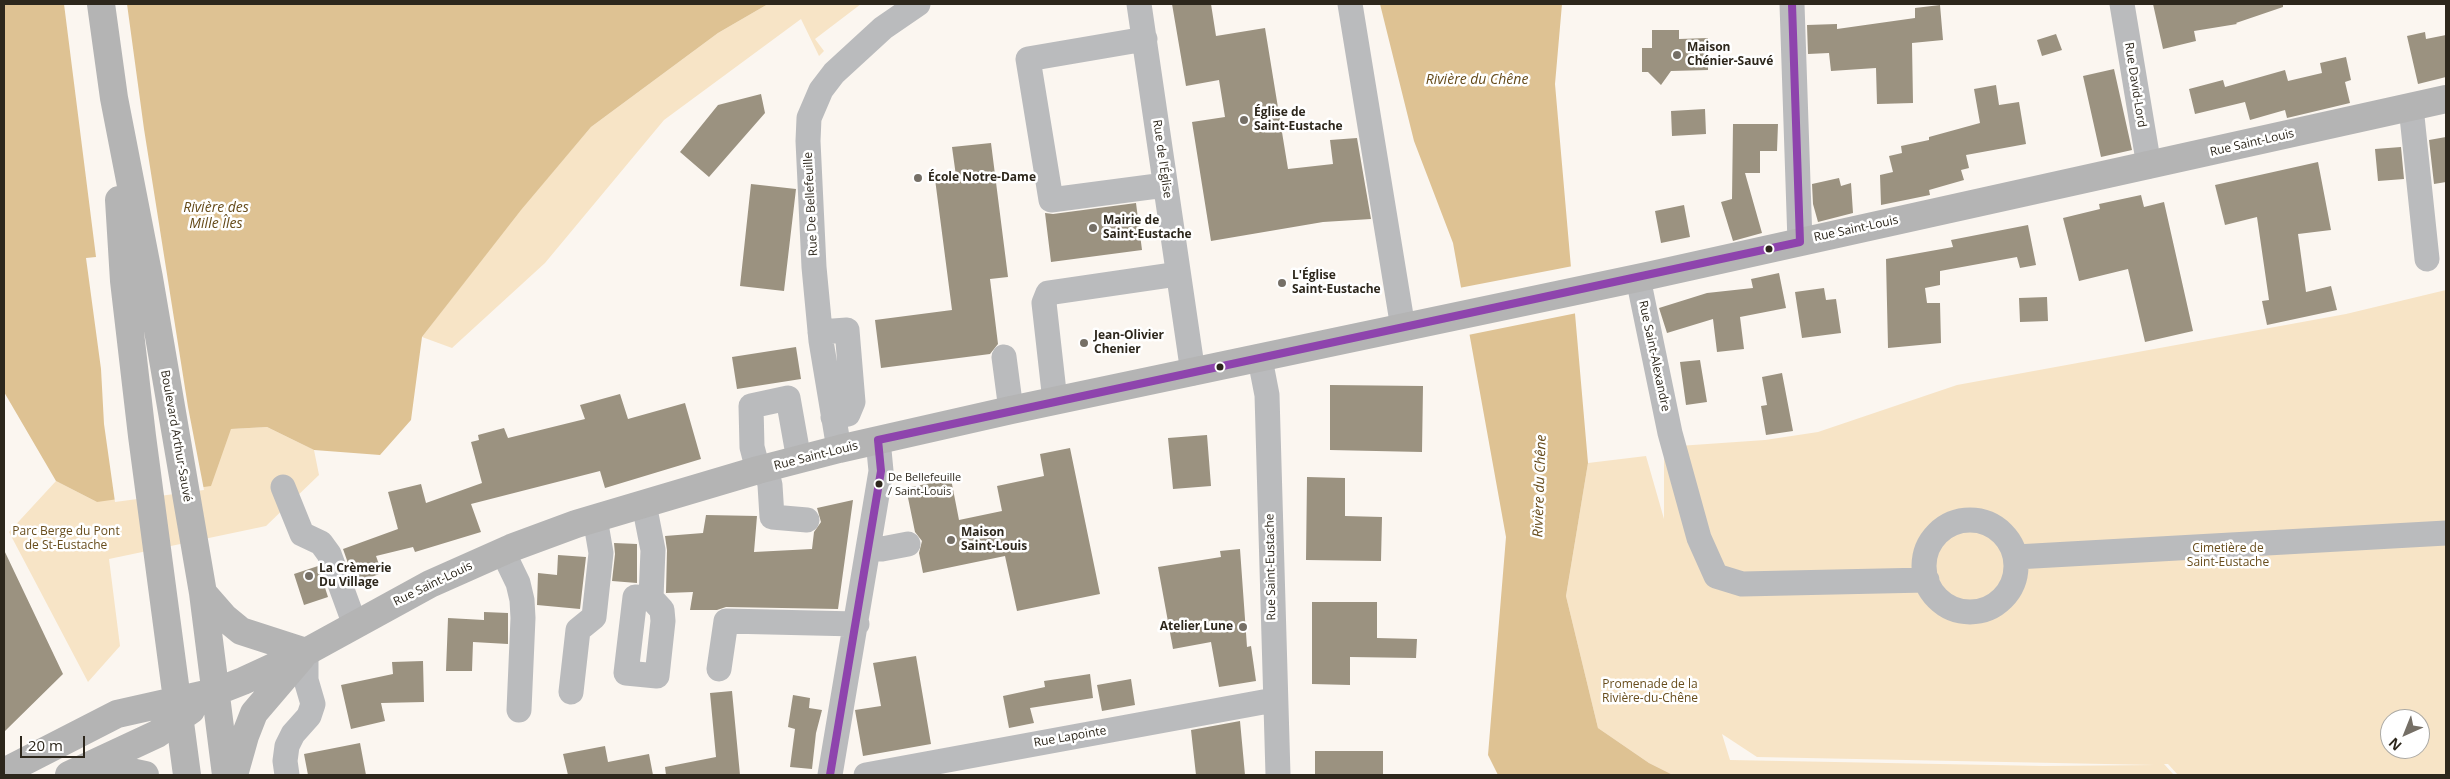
<!DOCTYPE html>
<html>
<head>
<meta charset="utf-8">
<style>
	body { margin:0 }
	#map { position:relative; width:2450px; height:779px; overflow:hidden; background:#fbf6f0; font-family:"Open Sans",sans-serif }
	canvas { display:block }
	.frame { position:absolute; inset:0; border:5px solid #2d271c; pointer-events:none }
	.north { position:absolute; left:2380px; top:709px; width:50px; height:50px; box-sizing:border-box; background:#fff; border:1px solid #aba9a4; border-radius:50%; rotate:224deg; font-size:14px; font-weight:700; line-height:20px; text-align:center; color:#2d271c }
	.north::after { content:''; display:block; margin:auto; width:18px; height:22px; background:#756f66; clip-path:polygon(50% 0,100% 100%,50% 72%,0 100%) }
	.scale { position:absolute; left:20px; top:736px; width:65px; height:22px; box-sizing:border-box; border:2px solid #2d271c; border-top:0; padding-left:6px; font-size:15px; line-height:18px; white-space:nowrap; color:#2d271c; -webkit-text-stroke:4px #fff; paint-order:stroke }
</style>
</head>
<body>
<div id="map">
<canvas width="2450" height="779"></canvas>
<div class="frame"></div>
<div class="north">N</div>
<div class="scale">20 m</div>
</div>
<script>
const context = document.querySelector('canvas').getContext('2d');
context.lineJoin = 'round';
function fill(path, color) {
  context.fillStyle = color;
  context.fill(path, 'evenodd');
}
function poly(rows) {
  const path = new Path2D();
  for (const r of rows) {
    if (r.length === 3) {
      path.moveTo(r[0] + r[2], r[1]);
      path.arc(r[0], r[1], r[2], 0, 2 * Math.PI);
      continue;
    }
    path.moveTo(r[0], r[1]);
    for (let i = 2; i < r.length; i += 2) path.lineTo(r[i], r[i + 1]);
  }
  return path;
}
function trace(path, color, width, dash) {
  context.strokeStyle = color;
  context.lineWidth = width;
  context.lineCap = dash ? 'butt' : 'round';
  context.setLineDash(dash || []);
  context.stroke(path);
}
function write(font, color, halo, rows, align = 'center') {
  context.font = font + ' "Open Sans",sans-serif';
  context.lineWidth = 5;
  context.setLineDash([]);
  context.textBaseline = 'middle';
  context.strokeStyle = halo;
  context.fillStyle = color;
  for (const [text, x, y, turn = 0] of rows) {
    context.save();
    context.translate(x, y);
    context.rotate((+turn || 0) * Math.PI / 180);
    context.textAlign = isNaN(turn) ? turn : align;
    if (halo) context.strokeText(text, 0, 0);
    context.fillText(text, 0, 0);
    context.restore();
  }
}
fill(poly([
	[768,4,861,4,815,39,824,51,819,56,801,19,664,120,545,263,452,348,422,337,514,217,591,127,718,33],
	[2446,290,2446,775,2178,775,2168,764,2164,764,2174,775,1673,775,1649,763,1598,728,1566,596,1588,463,1646,456,1664,519,1664,447,1765,440,1818,432,1957,385,2346,314],
	[2390,719,2420,719,2420,749,2390,749],
	[1722,734,1757,757,2155,765,2044,766,1730,760],
	[267,427,314,450,319,475,266,526,109,559,120,646,88,682,9,532,56,481,97,502,231,429]
]), '#f7e4c6');
fill(poly([
	[4,4,768,4,718,33,591,127,521,210,422,337,411,420,380,455,314,450,267,427,231,429,211,486,97,502,56,481,4,392],
	[1380,4,1562,4,1555,84,1588,463,1566,596,1598,728,1649,763,1673,775,1498,775,1488,755,1506,537,1453,243,1414,141]
]), '#dec293');
fill(poly([
	[64,4,127,4,144,129,188,407,204,490,115,502,104,424,101,369,86,258,96,257],
	[1573,266,1577,313,1468,335,1459,288]
]), '#fbf6f0');
fill(poly([
	[1172,4,1211,4,1216,36,1265,28,1288,169,1333,164,1330,140,1357,138,1371,219,1323,222,1211,241,1192,122,1225,117,1219,80,1186,86],
	[2153,4,2283,4,2283,7,2236,23,2237,24,2194,31,2196,41,2163,49],
	[1940,5,1943,40,1912,43,1913,103,1877,104,1876,68,1831,71,1829,53,1808,54,1807,25,1837,24,1837,29,1915,18,1915,8],
	[1652,30,1679,30,1679,39,1708,38,1708,70,1671,71,1661,85,1648,72,1642,72,1642,48,1652,48],
	[2425,32,2426,39,2446,35,2446,77,2418,84,2407,36],
	[2056,34,2062,50,2042,56,2037,40],
	[2346,57,2351,80,2345,82,2350,103,2287,118,2285,110,2250,120,2245,102,2195,114,2189,89,2223,80,2225,87,2285,70,2288,81,2322,73,2320,63],
	[2114,69,2132,150,2101,157,2083,76],
	[1996,85,1999,105,2019,102,2026,144,1966,155,1969,168,1961,170,1964,180,1929,190,1930,195,1881,205,1880,175,1893,172,1889,156,1902,153,1901,146,1929,140,1929,137,1980,123,1974,89],
	[761,94,765,113,709,177,680,152,718,105],
	[1705,109,1706,134,1672,136,1671,111],
	[1733,124,1778,124,1777,151,1760,151,1760,173,1745,173,1762,233,1733,241,1721,202,1732,199],
	[2446,137,2446,182,2434,184,2429,140],
	[991,143,1008,277,990,279,998,344,990,354,881,368,875,320,952,310,935,179,956,176,952,147],
	[2401,147,2404,179,2378,181,2375,149],
	[2318,162,2331,230,2298,234,2306,292,2331,286,2337,310,2267,325,2262,301,2269,300,2257,217,2225,225,2215,185],
	[1839,178,1841,186,1851,183,1853,213,1818,222,1813,204,1812,184],
	[751,184,796,189,784,291,740,286],
	[2141,195,2144,207,2164,202,2193,331,2145,342,2128,269,2079,281,2063,218,2100,209,2099,204],
	[1136,203,1142,250,1051,262,1045,213,1053,214],
	[1684,205,1690,237,1661,243,1655,211],
	[2028,225,2036,265,2020,268,2017,257,1940,271,1940,285,1925,288,1927,303,1940,303,1941,343,1888,348,1886,259,1953,247,1951,240],
	[1779,273,1786,308,1740,317,1744,349,1717,352,1713,319,1667,333,1659,308,1707,293,1753,288,1751,279],
	[1824,288,1826,300,1836,299,1841,333,1802,338,1795,292],
	[2047,297,2048,321,2020,322,2019,298],
	[796,347,801,379,737,389,732,357],
	[1700,360,1707,402,1686,405,1680,362],
	[1782,373,1793,431,1766,435,1761,406,1767,405,1762,377],
	[1330,385,1423,386,1422,452,1330,450],
	[620,394,628,419,685,403,701,459,605,488,600,471,471,504,481,532,415,552,413,547,376,556,382,573,355,583,343,549,398,529,388,492,421,484,426,503,482,483,471,442,479,440,478,435,504,428,508,438,585,419,580,405],
	[1207,435,1211,486,1173,489,1168,438],
	[1070,448,1100,594,1017,611,1005,556,923,573,919,553,922,541,915,532,906,488,951,479,959,520,1002,511,997,486,1044,476,1040,454],
	[1307,477,1345,478,1345,516,1382,517,1381,561,1306,560],
	[853,500,838,609,726,607,717,610,690,610,693,592,666,593,667,550,665,536,703,533,706,515,757,516,754,552,812,549,814,532,821,522,817,508],
	[614,543,637,544,637,583,612,581,615,554],
	[1240,549,1247,647,1251,646,1256,681,1219,687,1211,642,1173,649,1158,567,1221,557,1220,551],
	[4,550,63,674,4,732],
	[558,555,586,557,580,609,537,605,538,573,557,575],
	[318,566,328,597,304,605,294,574],
	[1312,602,1377,602,1377,638,1417,639,1416,658,1350,657,1350,685,1312,684],
	[484,612,508,613,508,644,473,642,472,671,446,671,448,618,484,620],
	[916,656,931,744,863,756,855,710,881,706,873,663],
	[423,661,424,702,381,703,385,721,351,729,341,685,393,674,392,662],
	[1090,674,1093,698,1030,708,1034,723,1009,728,1003,696,1045,687,1044,681],
	[1131,679,1135,705,1102,711,1097,685],
	[732,691,740,775,666,775,665,767,716,757,710,693],
	[793,695,810,698,809,708,822,710,816,733,812,769,790,767,795,729,788,727],
	[1240,721,1245,775,1196,775,1191,730],
	[360,743,366,775,308,775,304,754],
	[605,746,608,762,649,754,653,775,568,775,563,754],
	[1315,751,1383,751,1383,775,1315,775]
]), '#9b9280');
trace(poly([
	[1139,4,1193,373],
	[1350,4,1403,328],
	[1792,4,1800,242],
	[2122,4,2149,166],
	[1145,39,1028,59,1051,200,1165,185],
	[2411,107,2427,259],
	[1638,278,1670,433,1699,538,1716,576,1742,584,1927,580],
	[820,332,847,330,853,402,848,414,833,417],
	[1004,357,1011,410],
	[1260,359,1267,395,1278,775],
	[1055,401,1044,303,1048,293,1178,274],
	[839,449,821,341,814,267,808,141,809,118,821,90,834,73,883,28,918,4],
	[766,468,770,485,772,517,807,520],
	[758,470,752,447,751,406,788,398,799,460],
	[283,487,302,534,321,543,329,554,355,625],
	[644,504,653,550,651,598,662,610,663,621,657,676,626,673,635,597,651,598],
	[1970,566,46],
	[868,549,882,549,908,544],
	[503,552,518,583,522,600,523,618,519,710],
	[2016,557,2446,533],
	[719,669,726,621,857,624],
	[571,692,578,630,594,617,601,553,595,518],
	[287,775,285,761,287,746,293,734,309,716,313,704,306,680,306,652],
	[830,775,881,471,878,440],
	[866,775,1274,700]
]), '#babbbd', 25);
trace(poly([
	[101,4,114,98,149,278,203,593,226,775],
	[119,200,124,281,142,436,187,775],
	[203,593,224,617,241,631,306,652],
	[4,772,117,714,215,692,243,681,306,652,430,584,511,548,576,524,758,470,839,449,1011,410,1652,275,2446,99],
	[69,775,157,734,191,710],
	[90,775,126,771,145,775],
	[234,775,245,736,254,713,301,658]
]), '#b4b4b4', 28);
trace(poly([
	[830,775,881,471,878,440,1800,242,1792,4]
]), '#8e44ad', 8);
for (const [x, y, r, color] of [
	[1677,55,5,"#756f66"],
	[1244,120,5,"#756f66"],
	[918,178,5,"#756f66"],
	[1093,228,5,"#756f66"],
	[1769,249,4.5,"#2d271c"],
	[1282,283,5,"#756f66"],
	[1084,343,5,"#756f66"],
	[1220,367,4.5,"#2d271c"],
	[879,484,4.5,"#2d271c"],
	[951,540,5,"#756f66"],
	[309,576,5,"#756f66"],
	[1243,627,5,"#756f66"]
]) {
  const dot = new Path2D();
  dot.arc(x, y, r, 0, 2 * Math.PI);
  context.fillStyle = color;
  context.fill(dot);
  trace(dot, '#fff', 2);
}
write('11px', '#2d271c', '#fff', [
	["De Bellefeuille",888,478],
	["/ Saint-Louis",888,492]
], 'left');
write('bold 12px', '#2d271c', '#fff', [
	["Maison",1687,48],
	["Chénier-Sauvé",1687,62],
	["Église de",1254,113],
	["Saint-Eustache",1254,127],
	["École Notre-Dame",928,178],
	["Mairie de",1103,221],
	["Saint-Eustache",1103,235],
	["L'Église",1292,276],
	["Saint-Eustache",1292,290],
	["Jean-Olivier",1094,336],
	["Chenier",1094,350],
	["Maison",961,533],
	["Saint-Louis",961,547],
	["La Crèmerie",319,569],
	["Du Village",319,583],
	["Atelier Lune",1233,627,"right"]
], 'left');
write('12px', '#2d271c', '#fff', [
	["Rue David-Lord",2135,85,81],
	["Rue Saint-Louis",2252,143,-13],
	["Rue de l'Église",1162,159,82],
	["Rue De Bellefeuille",811,204,-93],
	["Rue Saint-Louis",1856,229,-12],
	["Rue Saint-Alexandre",1654,356,78],
	["Boulevard Arthur-Sauvé",176,436,80],
	["Rue Saint-Louis",816,456,-14],
	["Rue Saint-Eustache",1271,567,-91],
	["Rue Saint-Louis",433,584,-26],
	["Rue Lapointe",1070,737,-10]
]);
write('12px', '#684d1c', '#fff', [
	["Parc Berge du Pont",66,532],
	["de St-Eustache",66,546],
	["Cimetière de",2228,549],
	["Saint-Eustache",2228,563],
	["Promenade de la",1650,685],
	["Rivière-du-Chêne",1650,699]
]);
write('italic 14px', '#654a19', '#fff', [
	["Rivière du Chêne",1477,80],
	["Rivière des",216,208],
	["Mille Îles",216,224],
	["Rivière du Chêne",1540,486,-88]
]);
</script>
</body>
</html>
